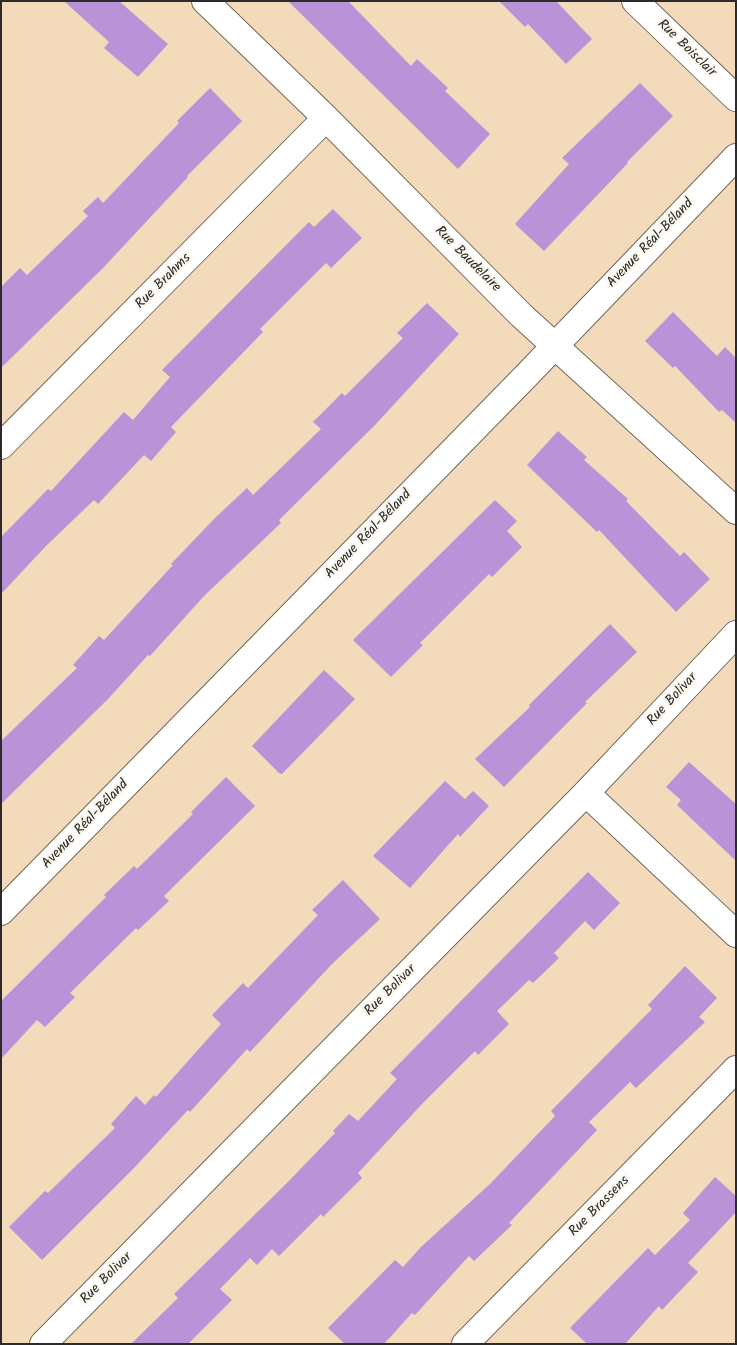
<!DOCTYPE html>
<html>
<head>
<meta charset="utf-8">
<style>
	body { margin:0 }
	#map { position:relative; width:737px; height:1345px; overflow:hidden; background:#f3dabb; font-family:Kalam,sans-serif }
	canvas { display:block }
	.frame { position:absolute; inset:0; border:2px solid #2b2b2b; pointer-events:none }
</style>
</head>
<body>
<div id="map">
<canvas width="737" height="1345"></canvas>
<div class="frame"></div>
</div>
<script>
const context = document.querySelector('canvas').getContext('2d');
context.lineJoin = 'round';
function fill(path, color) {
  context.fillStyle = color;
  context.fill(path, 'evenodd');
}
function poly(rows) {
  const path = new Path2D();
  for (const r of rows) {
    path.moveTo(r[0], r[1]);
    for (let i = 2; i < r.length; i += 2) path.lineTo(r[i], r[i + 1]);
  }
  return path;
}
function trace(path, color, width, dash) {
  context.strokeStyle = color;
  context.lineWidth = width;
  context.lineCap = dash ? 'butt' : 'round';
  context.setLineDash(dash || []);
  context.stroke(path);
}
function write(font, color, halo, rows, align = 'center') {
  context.font = font + ' Kalam,sans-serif';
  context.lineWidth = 4.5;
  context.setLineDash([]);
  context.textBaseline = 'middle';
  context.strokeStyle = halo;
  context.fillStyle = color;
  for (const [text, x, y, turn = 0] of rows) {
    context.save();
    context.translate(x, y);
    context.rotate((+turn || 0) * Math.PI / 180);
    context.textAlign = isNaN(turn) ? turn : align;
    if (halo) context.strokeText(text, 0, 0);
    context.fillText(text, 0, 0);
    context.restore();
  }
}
fill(poly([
	[64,1,119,1,168,44,138,77,104,48,109,42],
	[288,1,348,1,411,66,417,59,448,88,445,91,490,134,458,169],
	[499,1,556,1,592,39,566,64,528,24,525,27],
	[640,83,673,116,627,162,628,163,544,251,515,224,569,164,562,158],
	[210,88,242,121,187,176,188,177,103,268,1,368,1,287,20,268,27,275,88,216,83,211,98,197,103,203,179,123,177,121],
	[333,209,362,238,331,268,326,263,260,329,263,332,171,427,176,432,151,461,144,455,98,504,94,500,46,546,1,594,1,537,48,489,51,491,124,412,133,420,170,377,162,370,309,222,314,227],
	[427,303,459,334,375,425,279,520,281,523,204,596,150,656,148,655,108,699,1,804,1,741,77,668,73,665,99,636,104,640,173,565,171,564,216,517,247,488,253,495,321,429,313,422,342,393,345,396,403,338,397,333],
	[673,312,717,356,725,347,736,358,736,423,722,410,719,412,675,366,673,368,645,341],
	[558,431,587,457,584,460,628,499,626,501,680,556,684,552,710,579,676,612,599,530,597,532,527,465],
	[495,500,517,521,507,531,522,547,492,577,489,574,420,643,423,645,391,677,353,640],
	[610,624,637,652,585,702,587,703,504,787,475,759,530,707,529,705],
	[324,670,355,699,282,774,279,773,252,746],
	[689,762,736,804,736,861,677,805,681,800,666,787],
	[226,777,255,806,164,896,169,901,138,930,136,928,70,993,75,997,45,1027,37,1020,1,1059,1,1001,106,897,104,895,134,866,137,869,193,814,191,812],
	[445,781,465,799,473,791,489,806,460,837,458,834,410,888,373,856],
	[588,872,620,903,594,930,585,921,554,953,559,958,533,983,529,980,497,1011,509,1024,478,1055,475,1051,422,1104,358,1173,362,1178,323,1217,321,1214,279,1256,272,1249,257,1265,250,1258,220,1289,232,1300,188,1344,131,1344,178,1298,174,1294,288,1182,335,1133,333,1131,349,1114,358,1121,397,1079,390,1073],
	[343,880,380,919,332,964,250,1052,247,1049,190,1112,188,1110,134,1168,42,1260,9,1227,45,1191,48,1193,115,1128,111,1124,136,1096,145,1105,154,1095,156,1097,221,1024,212,1015,243,983,248,988,318,915,312,910],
	[685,966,717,998,699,1017,705,1022,636,1088,630,1082,589,1122,597,1130,509,1223,512,1225,474,1261,469,1256,415,1315,412,1313,384,1344,345,1344,328,1328,395,1260,403,1267,421,1247,490,1184,555,1116,551,1111,652,1009,648,1005],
	[715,1177,736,1196,736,1212,688,1263,698,1272,662,1310,659,1306,625,1344,587,1344,570,1328,648,1248,655,1255,690,1220,683,1213]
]), '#b893d8');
const street = poly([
	[205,1,326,118,521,315,736,511],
	[635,1,736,98],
	[1,446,326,118],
	[586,793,736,934],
	[1,912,524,378,736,157],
	[43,1344,586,793,736,634],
	[465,1344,736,1069]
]);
trace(street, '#71685d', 28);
trace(street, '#fff', 26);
write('14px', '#2b2b2b', '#fbf7ec', [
	["Rue Boisclair",686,49,44],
	["Avenue Réal-Béland",651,244,-46],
	["Rue Baudelaire",467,260,45],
	["Rue Brahms",164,282,-45],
	["Avenue Réal-Béland",369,535,-46],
	["Rue Bolivar",673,700,-47],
	["Avenue Réal-Béland",86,825,-46],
	["Rue Bolivar",391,991,-45],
	["Rue Brassens",600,1207,-45],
	["Rue Bolivar",107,1279,-45]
]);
</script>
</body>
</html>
